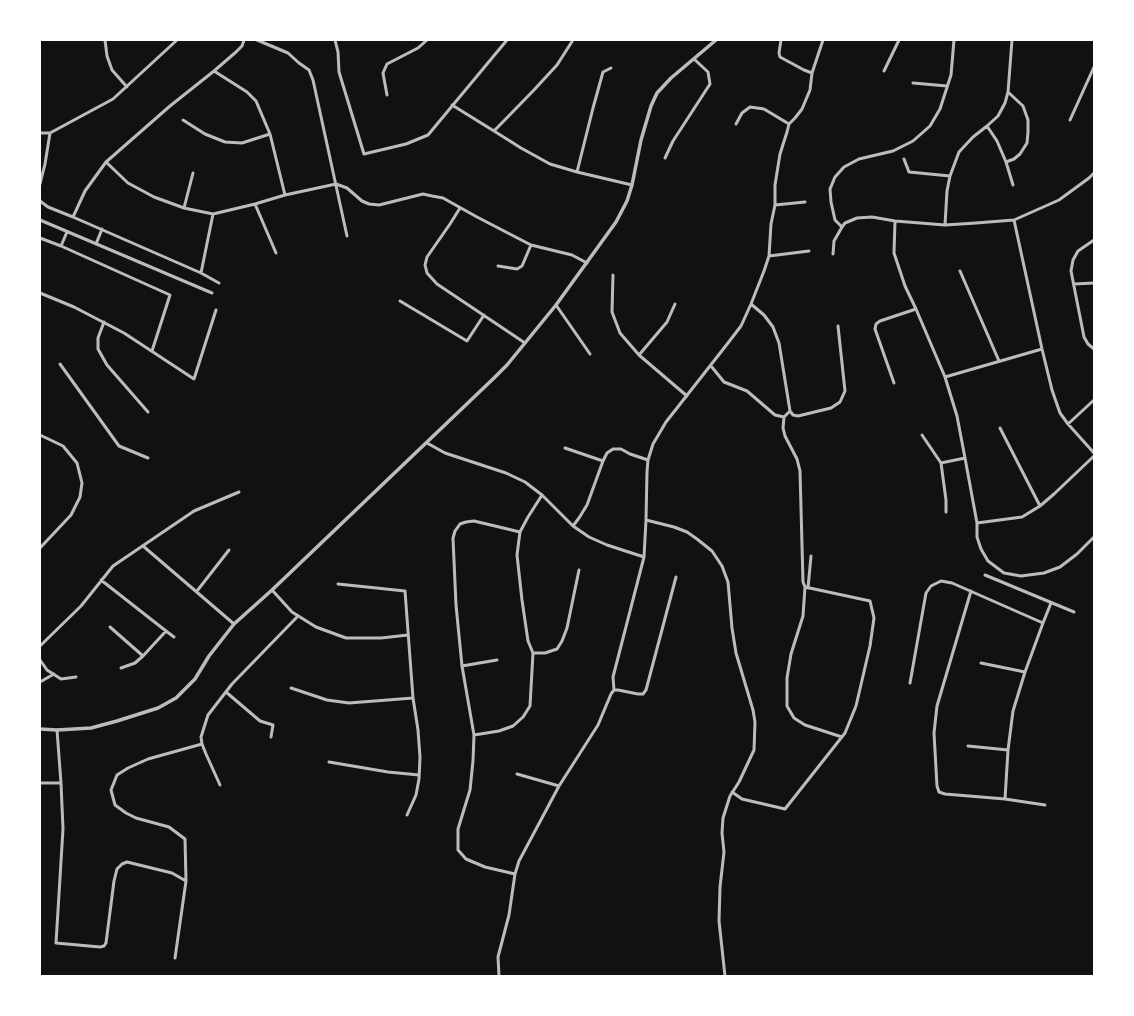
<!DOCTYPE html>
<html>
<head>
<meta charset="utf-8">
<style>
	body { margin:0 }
	#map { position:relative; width:1134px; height:1016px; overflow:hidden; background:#111; font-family:Georgia,serif }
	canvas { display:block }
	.frame { position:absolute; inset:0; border:41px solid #fff; pointer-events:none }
</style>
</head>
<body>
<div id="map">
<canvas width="1134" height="1016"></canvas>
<div class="frame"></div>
</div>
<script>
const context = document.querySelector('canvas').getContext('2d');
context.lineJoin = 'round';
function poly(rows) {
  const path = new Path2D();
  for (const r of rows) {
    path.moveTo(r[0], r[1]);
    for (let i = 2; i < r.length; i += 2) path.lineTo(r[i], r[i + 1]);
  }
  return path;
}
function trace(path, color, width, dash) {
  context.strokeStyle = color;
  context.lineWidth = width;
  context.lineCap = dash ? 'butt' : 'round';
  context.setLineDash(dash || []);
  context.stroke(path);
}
trace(poly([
	[105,40,107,56,112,70,127,87],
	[257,40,288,53,299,63,309,70,313,80,347,236],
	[335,40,338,52,339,72,364,154,406,144,428,135,507,40],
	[781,40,779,53,780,57,804,70,812,73],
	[214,71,247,92,256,101,270,134,285,195],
	[884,71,899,40],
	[913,83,947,86],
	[387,95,383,73,387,64,418,48,427,40],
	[452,105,494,131,521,148,550,164,577,172,632,185],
	[183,120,205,134,225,142,242,143,270,134],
	[1070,120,1094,67],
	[736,124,742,113,750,107,764,109,789,124],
	[789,124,795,118,802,109,810,90,812,73,823,40],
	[987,126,997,141,1006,162,1013,185],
	[494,131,533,91,557,65,573,40],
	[40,133,50,133,113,99,177,40],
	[665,158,673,141,710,84,708,72,694,59],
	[904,159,909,172,950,176],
	[106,162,128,183,154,197,184,208,213,214,255,204,285,195,336,184,347,188,362,201,369,204,379,205,423,194,432,196,443,198,477,217,531,245,572,255,587,263],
	[1006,162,1014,159,1020,154,1027,143,1028,132,1028,120,1023,106,1008,92],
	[577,172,593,108,603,72,611,68],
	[40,184,45,164,50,133],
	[40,201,48,207,73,217,201,273,219,283],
	[255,204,276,253],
	[775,205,805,202],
	[184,208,193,173],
	[460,208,450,224,427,257,425,265,427,273,437,284,525,343],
	[73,217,85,191,106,162,170,106,214,71,236,52,242,46,244,40],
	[40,220,212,293],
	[1014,220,1042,349,1052,390,1060,413,1068,424,1094,453],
	[895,221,894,253,905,286,916,309,945,377,957,416,965,458,977,523,977,537,981,549,988,561,1004,573,1021,576,1044,573,1060,567,1077,554,1094,537],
	[945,225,947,191,950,176,959,152,973,137,987,126,998,116,1005,103,1008,92,1012,40],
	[842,227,835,220,831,202,830,189,835,177,844,167,859,159,893,151,913,141,930,126,940,109,951,75,954,40],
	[40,238,61,246,170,295,152,351],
	[1094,240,1078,251,1073,260,1071,271,1084,337,1088,344,1094,349],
	[96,244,102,229],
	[61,246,67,232],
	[833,254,834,241,842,227,845,223,857,218,872,217,895,221,945,225,976,223,1014,220,1059,200,1089,178,1094,173],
	[769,256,809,251],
	[498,266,517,269,522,266,531,245],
	[960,271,999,361],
	[201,273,213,214],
	[613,275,612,312,620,333,639,355,687,396],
	[1074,284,1094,283],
	[40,293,74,307,124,333,194,379,216,310],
	[400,301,467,341,484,315],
	[751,304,764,315,773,327,779,343,790,411],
	[556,305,590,354],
	[104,322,98,338,98,349,107,365,148,412],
	[639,355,667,322,675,304],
	[60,364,119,446,148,458],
	[711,366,724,382,747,391,775,415,784,417],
	[945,377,1042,349],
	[894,383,875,329,876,324,880,321,916,309],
	[790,411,784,417,783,428,785,436,797,459,800,471,803,582,805,587,803,616,791,654,787,678,787,706,794,718,805,725,842,737],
	[790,411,793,415,798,416,831,408,840,402,845,391,838,326],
	[1068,424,1094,400],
	[1000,428,1040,506],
	[40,435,63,446,77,463,82,483,80,497,71,515,40,548],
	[922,435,941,463,946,500,946,512],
	[427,443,445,453,506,473,525,482,542,495,573,526,589,537,607,545,644,557],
	[565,448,603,461],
	[941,463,965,458],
	[646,520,674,527,687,532,697,539,712,551,722,566,728,582,732,628,736,653,753,710,755,722,754,750,739,782,730,796,723,818,722,833,724,852,720,887,719,921,725,976],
	[977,523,1022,517,1040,506,1054,494,1094,456],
	[573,526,579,518,587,505,603,461,607,453,613,449,621,449,630,454,648,460],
	[143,546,234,624],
	[985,575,1074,612],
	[101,580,166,631,174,637],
	[338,584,405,591,413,698,418,730,420,757,419,779,416,795,407,815],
	[808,588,811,556],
	[272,590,292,612,316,627,346,638,381,638,408,635],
	[197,591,229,550],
	[971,591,937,706,934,733,937,786,939,792,945,794,1005,799,1045,805],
	[110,627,143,656],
	[40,646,81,606,113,566,194,511,239,492],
	[533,653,545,653,557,649,562,641,567,628,579,570],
	[40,660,47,670,61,679,76,677],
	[981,663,1025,672],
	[462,666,497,660],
	[121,668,135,663,143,656,166,631],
	[40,682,54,674],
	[910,683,926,593,931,586,941,581,952,583,1043,623],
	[291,688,327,700,349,703,413,698],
	[614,690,618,690,638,694,643,694,646,690,676,577],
	[226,692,260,721,273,725,271,737],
	[57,730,61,783,63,829,56,943,100,947,104,946,106,943,114,881,117,869,122,864,127,862,172,873,186,881],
	[474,735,499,731,513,726,523,717,530,706,533,653,528,641,522,600,517,555,520,532,528,517,542,495],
	[968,746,1008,750],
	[329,762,388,772,419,775],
	[517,774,559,786],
	[40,783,61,783],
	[220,785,206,754,202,744,201,737,208,715,232,684,298,616],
	[732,792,742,799,785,809,845,733,856,706,870,646,874,618,870,601,805,587],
	[1005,799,1008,750,1013,711,1025,672,1043,623,1051,603],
	[515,874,485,867,466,859,458,850,458,829,470,790,473,761,474,735,462,666,456,605,453,538,455,531,460,524,466,522,474,521,520,532],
	[175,958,186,881,185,839,169,827,136,818,126,813,115,805,111,790,117,775,128,768,148,759,202,744],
	[499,976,498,957,509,915,515,874,519,861,559,786,598,725,611,694,614,690,613,677,644,557,646,520,647,472,648,460,653,444,666,422,728,343,741,326,751,304,764,271,769,256,771,224,775,205,775,185,780,154,787,132,789,124]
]), '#bcbcbc', 3);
trace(poly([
	[40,729,57,730,91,728,117,721,158,708,176,698,195,679,209,656,234,624,272,590,494,378,507,365,556,305,616,222,627,201,632,185,641,140,651,106,657,93,671,78,716,40]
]), '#bcbcbc', 3.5);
</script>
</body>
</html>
